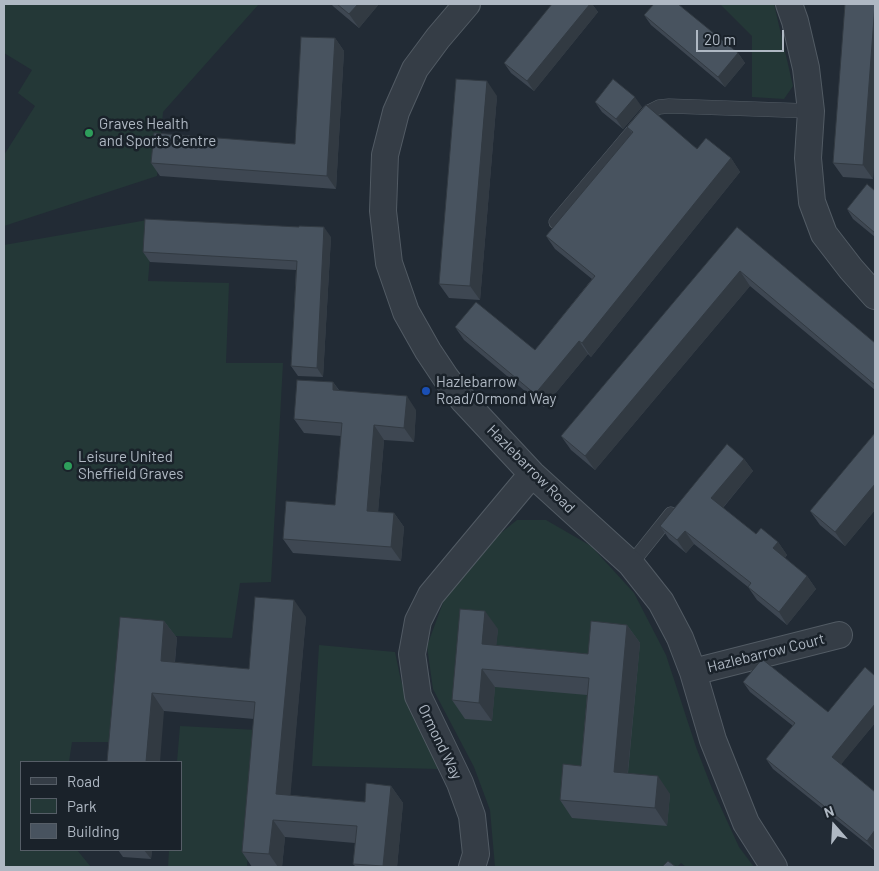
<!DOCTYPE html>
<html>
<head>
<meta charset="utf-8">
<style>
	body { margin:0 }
	#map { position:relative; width:879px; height:871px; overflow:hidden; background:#222b35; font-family:Barlow,sans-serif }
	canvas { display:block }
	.frame { position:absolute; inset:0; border:5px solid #afb8c3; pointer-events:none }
	.legend { position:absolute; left:20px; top:761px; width:162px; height:90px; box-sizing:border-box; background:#1a222a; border:1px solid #565e67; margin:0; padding:6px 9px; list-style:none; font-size:15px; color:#afb8c3 }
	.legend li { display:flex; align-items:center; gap:10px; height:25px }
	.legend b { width:25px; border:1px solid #565e67 }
	.north { position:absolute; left:809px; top:801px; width:50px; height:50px; -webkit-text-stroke:4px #1a222a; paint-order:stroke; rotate:341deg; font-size:14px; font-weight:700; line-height:20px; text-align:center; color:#afb8c3 }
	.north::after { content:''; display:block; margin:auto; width:18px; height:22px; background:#afb8c3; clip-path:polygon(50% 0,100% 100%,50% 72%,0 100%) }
	.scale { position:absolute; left:696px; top:30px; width:88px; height:22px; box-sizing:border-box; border:2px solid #afb8c3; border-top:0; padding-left:6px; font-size:15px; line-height:18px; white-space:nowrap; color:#afb8c3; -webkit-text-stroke:4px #1a222a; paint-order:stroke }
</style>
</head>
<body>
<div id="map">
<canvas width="879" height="871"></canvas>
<div class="frame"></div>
<ul class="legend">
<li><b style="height:6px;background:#353d46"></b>Road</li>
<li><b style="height:14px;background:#243837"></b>Park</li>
<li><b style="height:14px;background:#48535f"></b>Building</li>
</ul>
<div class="north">N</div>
<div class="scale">20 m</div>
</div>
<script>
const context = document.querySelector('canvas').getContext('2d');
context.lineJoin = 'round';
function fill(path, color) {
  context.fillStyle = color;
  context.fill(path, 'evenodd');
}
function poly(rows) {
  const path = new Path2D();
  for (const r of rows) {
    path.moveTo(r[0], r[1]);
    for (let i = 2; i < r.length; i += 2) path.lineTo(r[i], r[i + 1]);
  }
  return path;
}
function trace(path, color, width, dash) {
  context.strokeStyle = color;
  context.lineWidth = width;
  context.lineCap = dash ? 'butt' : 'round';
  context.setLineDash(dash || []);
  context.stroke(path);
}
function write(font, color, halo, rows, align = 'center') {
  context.font = font + ' Barlow,sans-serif';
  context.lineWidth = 5;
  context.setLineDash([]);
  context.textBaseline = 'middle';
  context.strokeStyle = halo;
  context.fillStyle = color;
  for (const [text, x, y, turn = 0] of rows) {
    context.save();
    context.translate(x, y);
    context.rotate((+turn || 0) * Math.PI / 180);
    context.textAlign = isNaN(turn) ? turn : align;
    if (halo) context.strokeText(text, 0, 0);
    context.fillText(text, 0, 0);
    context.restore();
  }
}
fill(poly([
	[4,4,259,4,163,112,157,176,4,226,4,155,35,106,18,93,32,70,4,53],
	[720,4,774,4,793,86,784,99,752,97,752,36],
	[153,219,148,281,229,283,226,363,283,363,271,582,240,583,232,638,119,634,122,742,72,742,69,762,21,762,21,850,77,850,91,867,4,867,4,245],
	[517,520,546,520,591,546,634,593,666,655,696,747,711,786,739,847,754,867,686,867,681,863,677,867,495,867,490,810,474,767,433,689,427,646,444,600,491,541],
	[319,645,395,652,401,681,439,769,312,766],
	[180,726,257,730,247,867,168,867,169,850,181,850,181,762,177,762]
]), '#243837');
const lane = poly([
	[556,222,649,112,659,107,669,106,811,111],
	[631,564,671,514]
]);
const street = poly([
	[467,4,438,38,415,69,396,112,385,155,383,211,389,263,406,312,428,351,446,378,464,401,532,474,631,564,661,602,680,638,693,672,713,740,746,823,774,867],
	[789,4,795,21,806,68,811,111,808,158,812,202,824,234,851,269,875,296],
	[693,672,839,635],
	[472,867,476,854,472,816,460,783,418,696,412,654,418,621,431,595,532,474]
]);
trace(lane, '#525b64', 15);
trace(street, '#525b64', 28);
trace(lane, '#353d46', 14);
trace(street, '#353d46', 26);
fill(poly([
	[331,4,379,4,359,28,334,7],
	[590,4,592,4,598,12,534,91,511,73,504,63],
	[875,4,875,143,873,179,843,177,833,163],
	[644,15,738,53,745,63,725,87,651,25],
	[335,38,344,51,336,189,160,176,151,163,295,144],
	[497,96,480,300,449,298,439,284],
	[595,102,642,107,623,129,602,112],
	[627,127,731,158,740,172,591,357,588,354,544,407,464,340,455,327,535,350,592,279,555,249,546,236,632,133],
	[875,191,875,237,853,219,847,209],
	[737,227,875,343,875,390,750,286,595,470,571,450,561,436],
	[331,237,323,377,298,376,291,366,296,270,150,262,143,252],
	[333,382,339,390,416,410,414,442,384,440,378,512,394,513,404,527,401,561,293,553,283,539,335,505,341,436,304,433,294,419],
	[875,433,875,510,845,546,820,525,810,511],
	[744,459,753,471,723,508,756,534,778,542,787,555,785,558,807,576,816,589,787,625,757,600,748,587,694,544,686,553,669,539,660,526],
	[306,617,290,795,365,802,391,786,403,803,397,867,356,867,353,864,355,843,285,837,282,867,252,867,242,852,254,719,164,711,107,762,164,621,177,638,175,662,249,669],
	[627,625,640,643,628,773,670,794,667,826,572,818,560,800,581,766,587,695,495,687,492,721,465,719,452,700,498,629,496,645,588,654],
	[875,676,875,723,841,764,875,792,875,849,874,850,773,769,766,759,793,726,750,692,743,682,828,712],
	[118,850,152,850,151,859,123,857]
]), '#3e4752');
fill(poly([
	[358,4,379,4,359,28,349,14],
	[590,4,592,4,598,12,534,91,527,81],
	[875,4,875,143,873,179,863,165],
	[335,38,344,51,336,189,327,176],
	[738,53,745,63,725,87,718,77],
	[487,81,497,96,480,300,470,286],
	[635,97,642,107,623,129,616,119],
	[731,158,740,172,591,357,582,343],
	[324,227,331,237,323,377,317,368],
	[740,271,750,286,595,470,585,456],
	[579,341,588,354,544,407,535,394],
	[333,382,343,397,333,390],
	[407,396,416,410,414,442,404,428],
	[374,425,384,440,377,525,367,511],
	[744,459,753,471,720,511,711,498],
	[875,484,875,510,845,546,835,532],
	[394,513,404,527,401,561,391,547],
	[685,531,694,544,686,553,677,540],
	[778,542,787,555,782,561,773,548],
	[807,576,816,589,787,625,779,612],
	[294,600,306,617,289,812,276,794],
	[485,611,498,629,495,662,482,644],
	[164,621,177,638,173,679,161,661],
	[627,625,640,643,626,790,614,772],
	[482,669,495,687,492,721,479,703],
	[152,693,164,711,160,762,146,762],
	[875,704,875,723,839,767,832,757],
	[658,776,670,794,667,826,655,808],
	[391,786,403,803,397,867,384,867,383,866],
	[273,820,285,837,282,867,278,867,269,854],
	[875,830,875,849,874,850,867,841],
	[144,850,152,850,151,859]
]), '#323a42');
const building = poly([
	[337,4,358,4,349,14,337,4],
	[552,4,590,4,527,81,504,63,552,4],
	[654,4,678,4,738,53,718,77,644,15,654,4],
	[845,4,875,4,863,165,833,163,845,4],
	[301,37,335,38,327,176,151,163,154,133,295,144,301,37],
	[456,79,487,81,470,286,439,284,456,79],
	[613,79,635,97,616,119,595,102,613,79],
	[646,105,697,149,706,138,731,158,582,343,579,341,535,394,455,327,476,302,535,350,595,276,546,236,633,132,627,127,646,105],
	[867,184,875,191,875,233,847,209,867,184],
	[145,219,299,227,299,226,324,227,317,368,291,366,297,261,143,252,145,219],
	[737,227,875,343,875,385,740,271,585,456,561,436,737,227],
	[297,380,333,382,333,390,407,396,404,428,374,425,367,511,394,513,391,547,283,539,286,501,335,505,342,423,294,419,297,380],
	[875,433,875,484,835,532,810,511,875,433],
	[727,444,744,459,711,498,756,534,761,528,778,542,773,548,807,576,779,612,748,587,751,583,685,531,677,540,660,526,727,444],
	[255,597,294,600,276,794,365,802,366,783,391,786,383,866,353,864,357,826,273,820,269,854,242,852,255,702,152,693,146,762,107,762,120,617,164,621,161,661,249,669,255,597],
	[460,609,485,611,482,644,588,654,591,621,627,625,614,772,658,776,655,808,560,800,563,764,581,766,589,678,482,669,479,703,452,700,460,609],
	[762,659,828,712,865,667,875,676,875,704,832,757,875,792,875,830,867,841,766,759,795,723,743,682,762,659],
	[668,861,676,867,662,867,668,861]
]);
fill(building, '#48535f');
trace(building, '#323a42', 1);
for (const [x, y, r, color] of [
	[89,133,5,"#2e9e5b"],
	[426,391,5,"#1a4fb4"],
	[68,466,5,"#2e9e5b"]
]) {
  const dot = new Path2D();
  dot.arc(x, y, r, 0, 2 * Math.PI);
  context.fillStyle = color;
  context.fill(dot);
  trace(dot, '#1a222a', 2);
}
write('15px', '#afb8c3', '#1a222a', [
	["Graves Health",99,124],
	["and Sports Centre",99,141],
	["Hazlebarrow",436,382],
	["Road/Ormond Way",436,399],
	["Leisure United",78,457],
	["Sheffield Graves",78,474]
], 'left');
write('15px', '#afb8c3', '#1a222a', [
	["Hazlebarrow Road",531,469,45],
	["Hazlebarrow Court",766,653,-14],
	["Ormond Way",440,742,64]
]);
</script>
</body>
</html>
